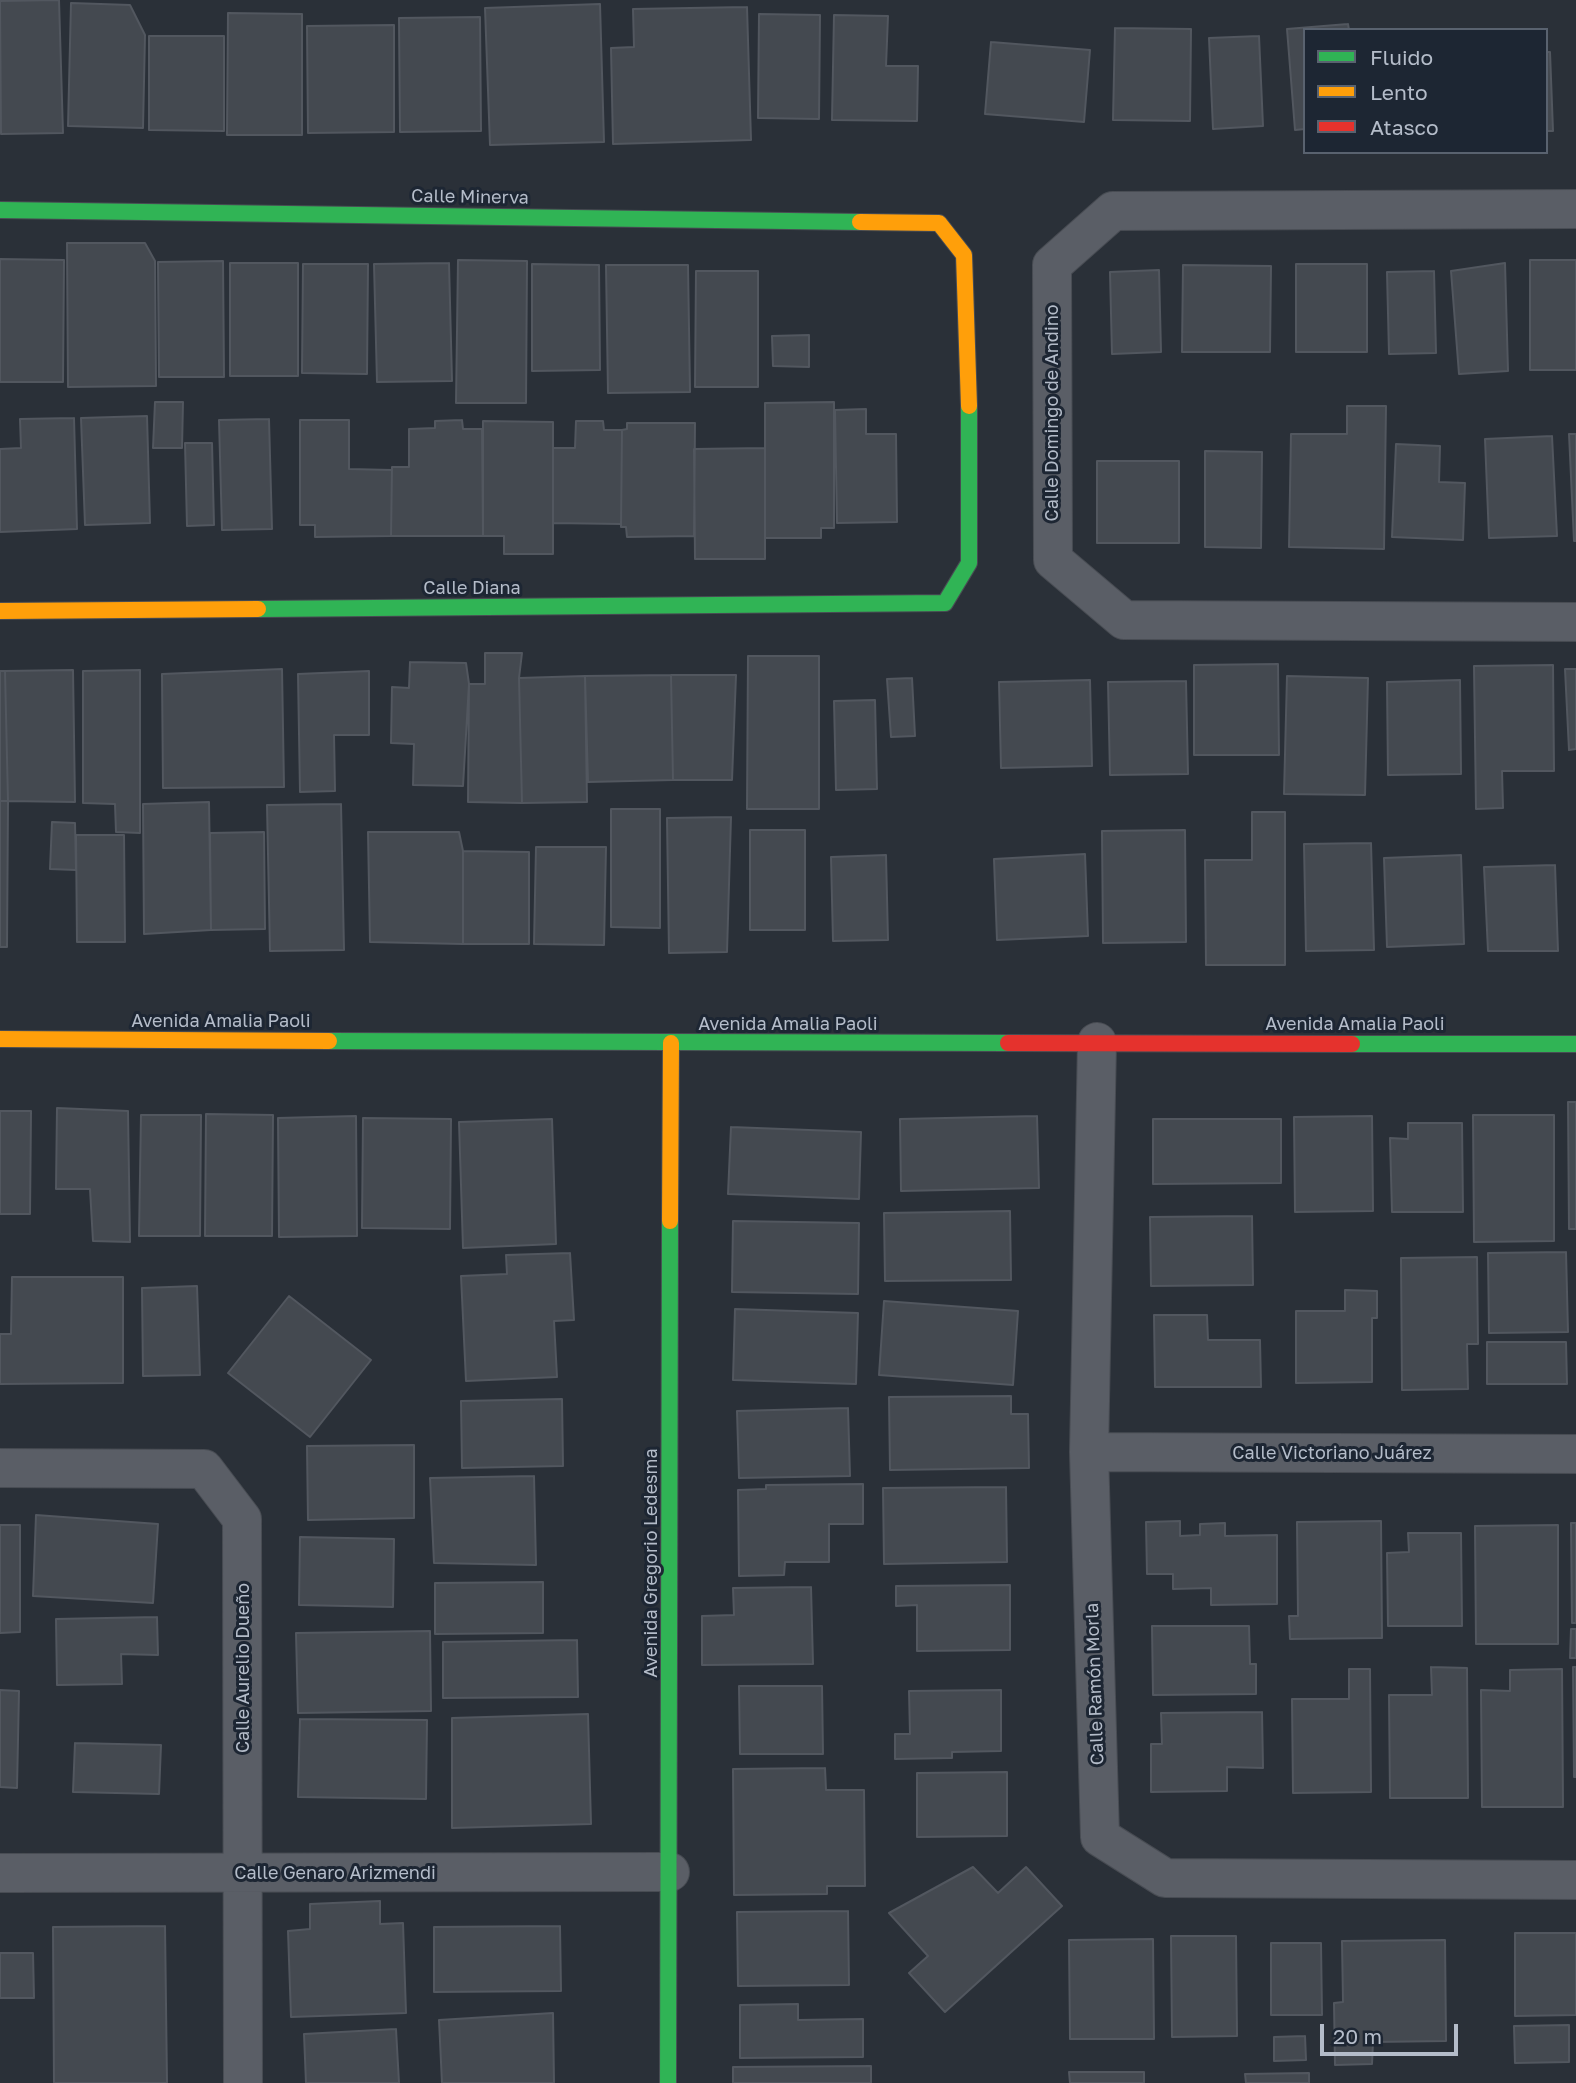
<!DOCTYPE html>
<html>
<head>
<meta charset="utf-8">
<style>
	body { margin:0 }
	#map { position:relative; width:1576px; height:2083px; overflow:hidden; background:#2a3038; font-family:"Golos Text",sans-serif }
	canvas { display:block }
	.legend { position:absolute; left:1303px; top:28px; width:245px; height:126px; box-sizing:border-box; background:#1d2633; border:2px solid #59626f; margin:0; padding:9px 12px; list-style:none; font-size:21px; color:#b4bcc9 }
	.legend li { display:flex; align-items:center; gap:14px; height:35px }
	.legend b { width:35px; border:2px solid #59626f }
	.scale { position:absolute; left:1320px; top:2024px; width:138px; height:32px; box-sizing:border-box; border:4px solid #b4bcc9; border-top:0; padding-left:9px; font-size:21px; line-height:24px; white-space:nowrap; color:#b4bcc9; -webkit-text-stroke:5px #1d2633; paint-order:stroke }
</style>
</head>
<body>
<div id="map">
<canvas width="1576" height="2083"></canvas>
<ul class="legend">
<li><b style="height:9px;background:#30b455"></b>Fluido</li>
<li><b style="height:9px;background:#ff9f0a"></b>Lento</li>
<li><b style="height:9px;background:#e5322d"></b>Atasco</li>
</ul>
<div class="scale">20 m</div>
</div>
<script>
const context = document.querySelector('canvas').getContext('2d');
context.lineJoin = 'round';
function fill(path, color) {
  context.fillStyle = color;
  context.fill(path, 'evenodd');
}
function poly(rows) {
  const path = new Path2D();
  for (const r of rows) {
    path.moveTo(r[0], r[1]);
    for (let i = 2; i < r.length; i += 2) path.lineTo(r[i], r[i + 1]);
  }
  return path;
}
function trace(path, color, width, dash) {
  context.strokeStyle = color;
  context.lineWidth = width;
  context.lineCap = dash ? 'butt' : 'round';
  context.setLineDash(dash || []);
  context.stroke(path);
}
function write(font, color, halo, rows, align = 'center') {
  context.font = font + ' "Golos Text",sans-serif';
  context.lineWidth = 6;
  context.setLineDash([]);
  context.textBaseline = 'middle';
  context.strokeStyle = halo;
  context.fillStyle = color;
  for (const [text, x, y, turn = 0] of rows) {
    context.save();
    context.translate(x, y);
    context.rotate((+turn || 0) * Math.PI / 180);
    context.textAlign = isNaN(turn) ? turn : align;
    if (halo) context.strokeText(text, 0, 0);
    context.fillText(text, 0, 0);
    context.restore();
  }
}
const building = poly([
	[59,0,63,133,1,134,0,1,59,0],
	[71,3,130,5,145,35,143,128,68,126,71,3],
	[600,4,604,142,490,145,485,8,600,4],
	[747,7,751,140,613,144,611,48,634,47,633,9,747,7],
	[228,13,302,14,302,135,227,135,228,13],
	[759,14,820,15,819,119,758,118,759,14],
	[834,15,888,16,886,66,918,66,917,121,832,120,834,15],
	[480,17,481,131,400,132,399,18,480,17],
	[1348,24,1349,30,1305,30,1305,129,1295,130,1287,29,1348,24],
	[394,25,394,132,308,133,307,26,394,25],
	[1115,28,1191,29,1190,121,1113,120,1115,28],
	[149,36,224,36,224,131,149,130,149,36],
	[1259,36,1263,126,1213,129,1209,38,1259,36],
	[991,42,1090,50,1084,122,985,114,991,42],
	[1546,52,1550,52,1553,131,1546,131,1546,52],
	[67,243,145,243,155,261,156,386,68,387,67,243],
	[0,259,64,260,63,382,0,382,0,259],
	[458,260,527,261,526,403,456,403,458,260],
	[1530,260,1576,260,1576,370,1530,370,1530,260],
	[223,261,224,377,159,377,158,262,223,261],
	[230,263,298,263,298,376,230,376,230,263],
	[449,263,452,381,377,382,374,264,449,263],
	[1505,263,1508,371,1459,374,1451,271,1505,263],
	[303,264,368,264,367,374,302,373,303,264],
	[532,264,599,265,600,370,532,371,532,264],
	[1296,264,1367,264,1367,352,1296,352,1296,264],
	[606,265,688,265,690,392,608,393,606,265],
	[1183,265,1271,266,1270,352,1182,352,1183,265],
	[1159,270,1161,352,1112,354,1110,272,1159,270],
	[696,271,758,271,758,387,695,387,696,271],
	[1434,271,1436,353,1389,354,1387,272,1434,271],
	[809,335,809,367,773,366,772,336,809,335],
	[155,402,183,402,182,448,153,448,155,402],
	[834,402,834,528,821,528,821,538,765,538,765,403,834,402],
	[1347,406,1386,406,1384,549,1289,547,1291,434,1347,434,1347,406],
	[866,409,866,434,896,434,897,522,837,523,835,410,866,409],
	[147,416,150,523,85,525,81,418,147,416],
	[74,418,77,529,0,532,0,449,21,448,20,419,74,418],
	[269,419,272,529,222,530,219,420,269,419],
	[300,420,349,420,349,469,392,470,391,536,315,537,315,525,300,525,300,420],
	[462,420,463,429,482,429,483,536,391,536,392,467,409,467,409,429,435,428,435,421,462,420],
	[483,421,553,422,553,554,504,554,504,536,483,536,483,421],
	[576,421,603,421,604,430,622,430,621,524,553,523,553,448,575,448,576,421],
	[627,423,695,423,694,536,627,537,626,527,621,527,622,430,627,429,627,423],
	[1569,434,1576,434,1576,541,1574,541,1569,434],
	[1552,436,1557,536,1489,538,1485,439,1552,436],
	[185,443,212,443,214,525,187,526,185,443],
	[1396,444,1440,446,1439,482,1465,483,1463,540,1392,537,1396,444],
	[765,448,765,559,695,559,694,449,765,448],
	[1205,451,1262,452,1261,548,1205,547,1205,451],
	[1097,461,1179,461,1179,543,1097,543,1097,461],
	[485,653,522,653,519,678,522,803,468,802,469,684,485,684,485,653],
	[748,656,819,656,819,809,747,809,748,656],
	[410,662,466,663,469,684,463,786,413,785,414,744,391,743,392,687,409,688,410,662],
	[1278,664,1279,755,1194,755,1194,665,1278,664],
	[1553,665,1554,771,1502,771,1503,808,1476,809,1474,666,1553,665],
	[282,669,284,787,163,788,162,674,282,669],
	[1565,669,1576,669,1576,749,1569,750,1565,669],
	[73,670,75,802,8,801,5,671,73,670],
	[140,670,140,833,116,832,115,804,83,803,83,671,140,670],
	[0,671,5,671,8,801,0,801,0,671],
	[369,671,369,735,334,735,335,791,300,792,298,674,369,671],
	[671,675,673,780,588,782,585,676,671,675],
	[671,675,736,675,732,780,673,780,671,675],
	[585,676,587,802,522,803,519,678,585,676],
	[1287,676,1368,678,1365,795,1284,794,1287,676],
	[912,678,915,736,891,737,887,679,912,678],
	[1090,680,1092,766,1001,768,999,682,1090,680],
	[1460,680,1461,774,1388,775,1387,682,1460,680],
	[1186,681,1188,774,1110,775,1108,682,1186,681],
	[875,700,877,789,836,790,834,701,875,700],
	[0,801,8,801,7,947,0,947,0,801],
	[209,802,211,930,144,934,143,804,209,802],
	[341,804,344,950,270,951,267,805,341,804],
	[611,809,660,809,660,928,611,927,611,809],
	[1252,812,1285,812,1285,965,1206,965,1205,860,1252,860,1252,812],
	[731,817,727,952,669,953,667,818,731,817],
	[52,822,75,823,76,870,50,869,52,822],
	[750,830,805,830,805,930,750,930,750,830],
	[1185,830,1186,942,1103,943,1102,831,1185,830],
	[264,832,265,929,211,930,210,833,264,832],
	[368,832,459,832,463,851,463,944,370,942,368,832],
	[76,835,124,835,125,942,77,942,76,835],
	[1371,843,1374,950,1306,951,1304,844,1371,843],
	[536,847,606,847,604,945,534,944,536,847],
	[463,851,529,852,529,944,463,944,463,851],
	[1085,854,1088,936,997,940,994,859,1085,854],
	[886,855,888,940,833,941,831,857,886,855],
	[1461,855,1464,944,1387,947,1384,858,1461,855],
	[1555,865,1558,951,1488,951,1484,867,1555,865],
	[1568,1102,1576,1102,1576,1229,1569,1229,1568,1102],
	[57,1108,128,1111,130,1242,93,1241,90,1189,56,1189,57,1108],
	[0,1111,31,1111,30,1214,0,1214,0,1111],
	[206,1114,273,1115,272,1236,205,1236,206,1114],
	[141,1115,201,1115,200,1236,139,1236,141,1115],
	[1473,1115,1554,1115,1554,1241,1474,1242,1473,1115],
	[356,1116,357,1236,279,1237,278,1118,356,1116],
	[1037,1116,1039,1188,901,1191,900,1119,1037,1116],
	[1372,1116,1373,1211,1295,1212,1294,1117,1372,1116],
	[363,1118,451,1119,450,1229,362,1228,363,1118],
	[552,1119,556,1244,463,1248,459,1122,552,1119],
	[1153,1119,1281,1119,1281,1183,1153,1184,1153,1119],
	[1408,1123,1462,1123,1463,1212,1392,1212,1390,1138,1408,1139,1408,1123],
	[731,1127,861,1132,859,1199,728,1194,731,1127],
	[1010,1211,1011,1280,885,1281,884,1213,1010,1211],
	[1252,1216,1253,1285,1151,1286,1150,1217,1252,1216],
	[733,1221,859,1223,858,1294,732,1292,733,1221],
	[1566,1252,1568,1332,1489,1333,1488,1253,1566,1252],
	[570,1253,574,1320,554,1321,557,1377,466,1381,461,1276,507,1274,506,1255,570,1253],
	[1477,1257,1478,1344,1467,1344,1468,1389,1402,1390,1401,1258,1477,1257],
	[12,1277,123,1277,123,1383,0,1384,0,1334,11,1334,12,1277],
	[197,1286,200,1375,143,1376,142,1288,197,1286],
	[1345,1290,1377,1291,1377,1318,1372,1318,1372,1382,1296,1383,1296,1311,1345,1311,1345,1290],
	[289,1296,371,1360,310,1437,228,1373,289,1296],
	[884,1301,1018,1311,1013,1385,879,1375,884,1301],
	[735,1309,858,1313,856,1384,733,1380,735,1309],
	[1154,1315,1207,1315,1208,1340,1260,1340,1261,1387,1155,1387,1154,1315],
	[1487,1342,1566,1342,1567,1384,1487,1384,1487,1342],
	[1011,1396,1011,1414,1028,1414,1029,1468,890,1470,889,1397,1011,1396],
	[562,1399,563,1466,462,1468,461,1401,562,1399],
	[848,1408,850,1476,739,1478,737,1411,848,1408],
	[414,1445,414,1518,308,1520,307,1446,414,1445],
	[534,1476,536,1565,434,1563,430,1478,534,1476],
	[863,1484,863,1524,829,1524,829,1562,785,1562,784,1575,739,1576,738,1490,766,1489,766,1485,863,1484],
	[1006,1487,1007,1562,884,1564,883,1488,1006,1487],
	[36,1515,158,1524,153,1603,33,1596,36,1515],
	[1180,1521,1180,1536,1200,1535,1200,1524,1225,1523,1225,1536,1277,1535,1277,1604,1211,1605,1211,1588,1173,1589,1173,1574,1147,1574,1146,1522,1180,1521],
	[1381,1521,1382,1638,1290,1639,1289,1616,1298,1616,1297,1522,1381,1521],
	[1571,1523,1576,1523,1576,1623,1572,1623,1571,1523],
	[0,1525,20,1525,20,1632,0,1633,0,1525],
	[1558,1525,1558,1644,1476,1644,1475,1526,1558,1525],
	[1408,1533,1461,1533,1462,1626,1388,1626,1387,1553,1409,1552,1408,1533],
	[300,1537,394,1539,393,1607,299,1605,300,1537],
	[543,1582,543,1633,435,1634,435,1583,543,1582],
	[1010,1585,1010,1650,917,1651,917,1605,896,1606,896,1586,1010,1585],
	[811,1587,813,1664,702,1665,702,1616,734,1615,733,1588,811,1587],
	[157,1617,158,1655,121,1654,122,1684,57,1685,56,1619,157,1617],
	[1152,1626,1249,1626,1250,1664,1256,1664,1256,1694,1153,1695,1152,1626],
	[1571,1629,1576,1629,1576,1658,1570,1658,1571,1629],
	[430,1631,431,1711,298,1713,296,1633,430,1631],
	[577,1640,578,1697,443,1698,443,1642,577,1640],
	[1431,1667,1467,1668,1468,1798,1390,1798,1389,1695,1432,1695,1431,1667],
	[1573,1667,1576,1667,1576,1777,1574,1777,1573,1667],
	[1349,1669,1370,1669,1371,1792,1293,1793,1292,1699,1349,1699,1349,1669],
	[1562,1669,1563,1807,1482,1807,1481,1690,1510,1691,1510,1670,1562,1669],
	[739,1686,822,1686,823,1754,740,1754,739,1686],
	[0,1690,19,1691,17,1788,0,1787,0,1690],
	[1001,1690,1001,1751,952,1752,952,1758,895,1759,895,1734,910,1734,909,1691,1001,1690],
	[1262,1712,1263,1768,1227,1767,1227,1791,1151,1792,1151,1744,1162,1744,1161,1713,1262,1712],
	[588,1714,591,1824,452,1828,452,1718,588,1714],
	[300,1719,427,1720,426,1799,298,1797,300,1719],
	[75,1743,161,1745,159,1794,73,1792,75,1743],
	[825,1768,826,1790,864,1790,865,1886,827,1886,827,1894,734,1895,733,1769,825,1768],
	[1007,1772,1007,1836,917,1837,917,1773,1007,1772],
	[973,1867,998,1893,1026,1867,1062,1906,945,2012,909,1973,928,1956,889,1913,973,1867],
	[380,1901,380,1924,403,1923,406,2013,291,2017,288,1931,310,1929,310,1904,380,1901],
	[848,1911,849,1985,738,1986,737,1912,848,1911],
	[165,1926,167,2083,54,2083,53,1927,165,1926],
	[560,1926,561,1991,434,1992,434,1927,560,1926],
	[1515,1933,1576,1933,1576,2015,1515,2016,1515,1933],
	[1171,1936,1236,1936,1237,2036,1172,2037,1171,1936],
	[1153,1939,1154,2039,1070,2039,1069,1940,1153,1939],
	[1445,1940,1446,2041,1373,2042,1372,2064,1335,2065,1334,2003,1343,2002,1342,1941,1445,1940],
	[1271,1943,1321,1943,1322,2015,1271,2015,1271,1943],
	[0,1953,33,1953,34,1998,0,1998,0,1953],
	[798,2004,798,2020,863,2019,863,2057,740,2058,740,2005,798,2004],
	[553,2013,554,2083,442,2083,439,2020,553,2013],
	[1569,2025,1569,2062,1515,2063,1514,2026,1569,2025],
	[396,2029,399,2083,306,2083,304,2034,396,2029],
	[1305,2036,1306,2060,1274,2061,1274,2037,1305,2036],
	[871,2066,871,2083,733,2083,733,2067,871,2066],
	[1069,2072,1144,2072,1144,2083,1070,2083,1069,2072],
	[1309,2073,1309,2083,1246,2083,1245,2074,1309,2073]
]);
fill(building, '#444950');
trace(building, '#52575f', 2);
const street = poly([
	[1576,209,1113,211,1052,265,1053,560,1124,620,1576,622],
	[1097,1042,1089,1452,1100,1837,1165,1878,1576,1880],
	[1089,1452,1576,1454],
	[0,1468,204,1469,242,1519,243,2083],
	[0,1873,670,1872]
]);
const fast = poly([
	[0,210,860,222],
	[258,609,945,603,969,563,969,406],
	[329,1041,1008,1043],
	[1352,1044,1576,1044],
	[668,2083,670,1221]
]);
const slow = poly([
	[860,222,939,223,964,255,969,406],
	[0,611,258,609],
	[0,1039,329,1041],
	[670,1221,671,1043]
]);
const jam = poly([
	[1008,1043,1352,1044]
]);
trace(street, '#484c53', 40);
trace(fast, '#484c53', 18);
trace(slow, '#484c53', 18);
trace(jam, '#484c53', 18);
trace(street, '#5a5e66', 38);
trace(fast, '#30b455', 16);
trace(slow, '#ff9f0a', 16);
trace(jam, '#e5322d', 16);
write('18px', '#b4bcc9', '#1d2633', [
	["Calle Minerva",470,197,1],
	["Calle Domingo de Andino",1052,413,-90],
	["Calle Diana",472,588],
	["Avenida Amalia Paoli",221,1021],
	["Avenida Amalia Paoli",788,1024],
	["Avenida Amalia Paoli",1355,1024],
	["Calle Victoriano Juárez",1332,1453],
	["Avenida Gregorio Ledesma",651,1563,-90],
	["Calle Aurelio Dueño",243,1668,-90],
	["Calle Ramón Morla",1095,1684,-92],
	["Calle Genaro Arizmendi",335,1873]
]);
</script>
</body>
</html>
